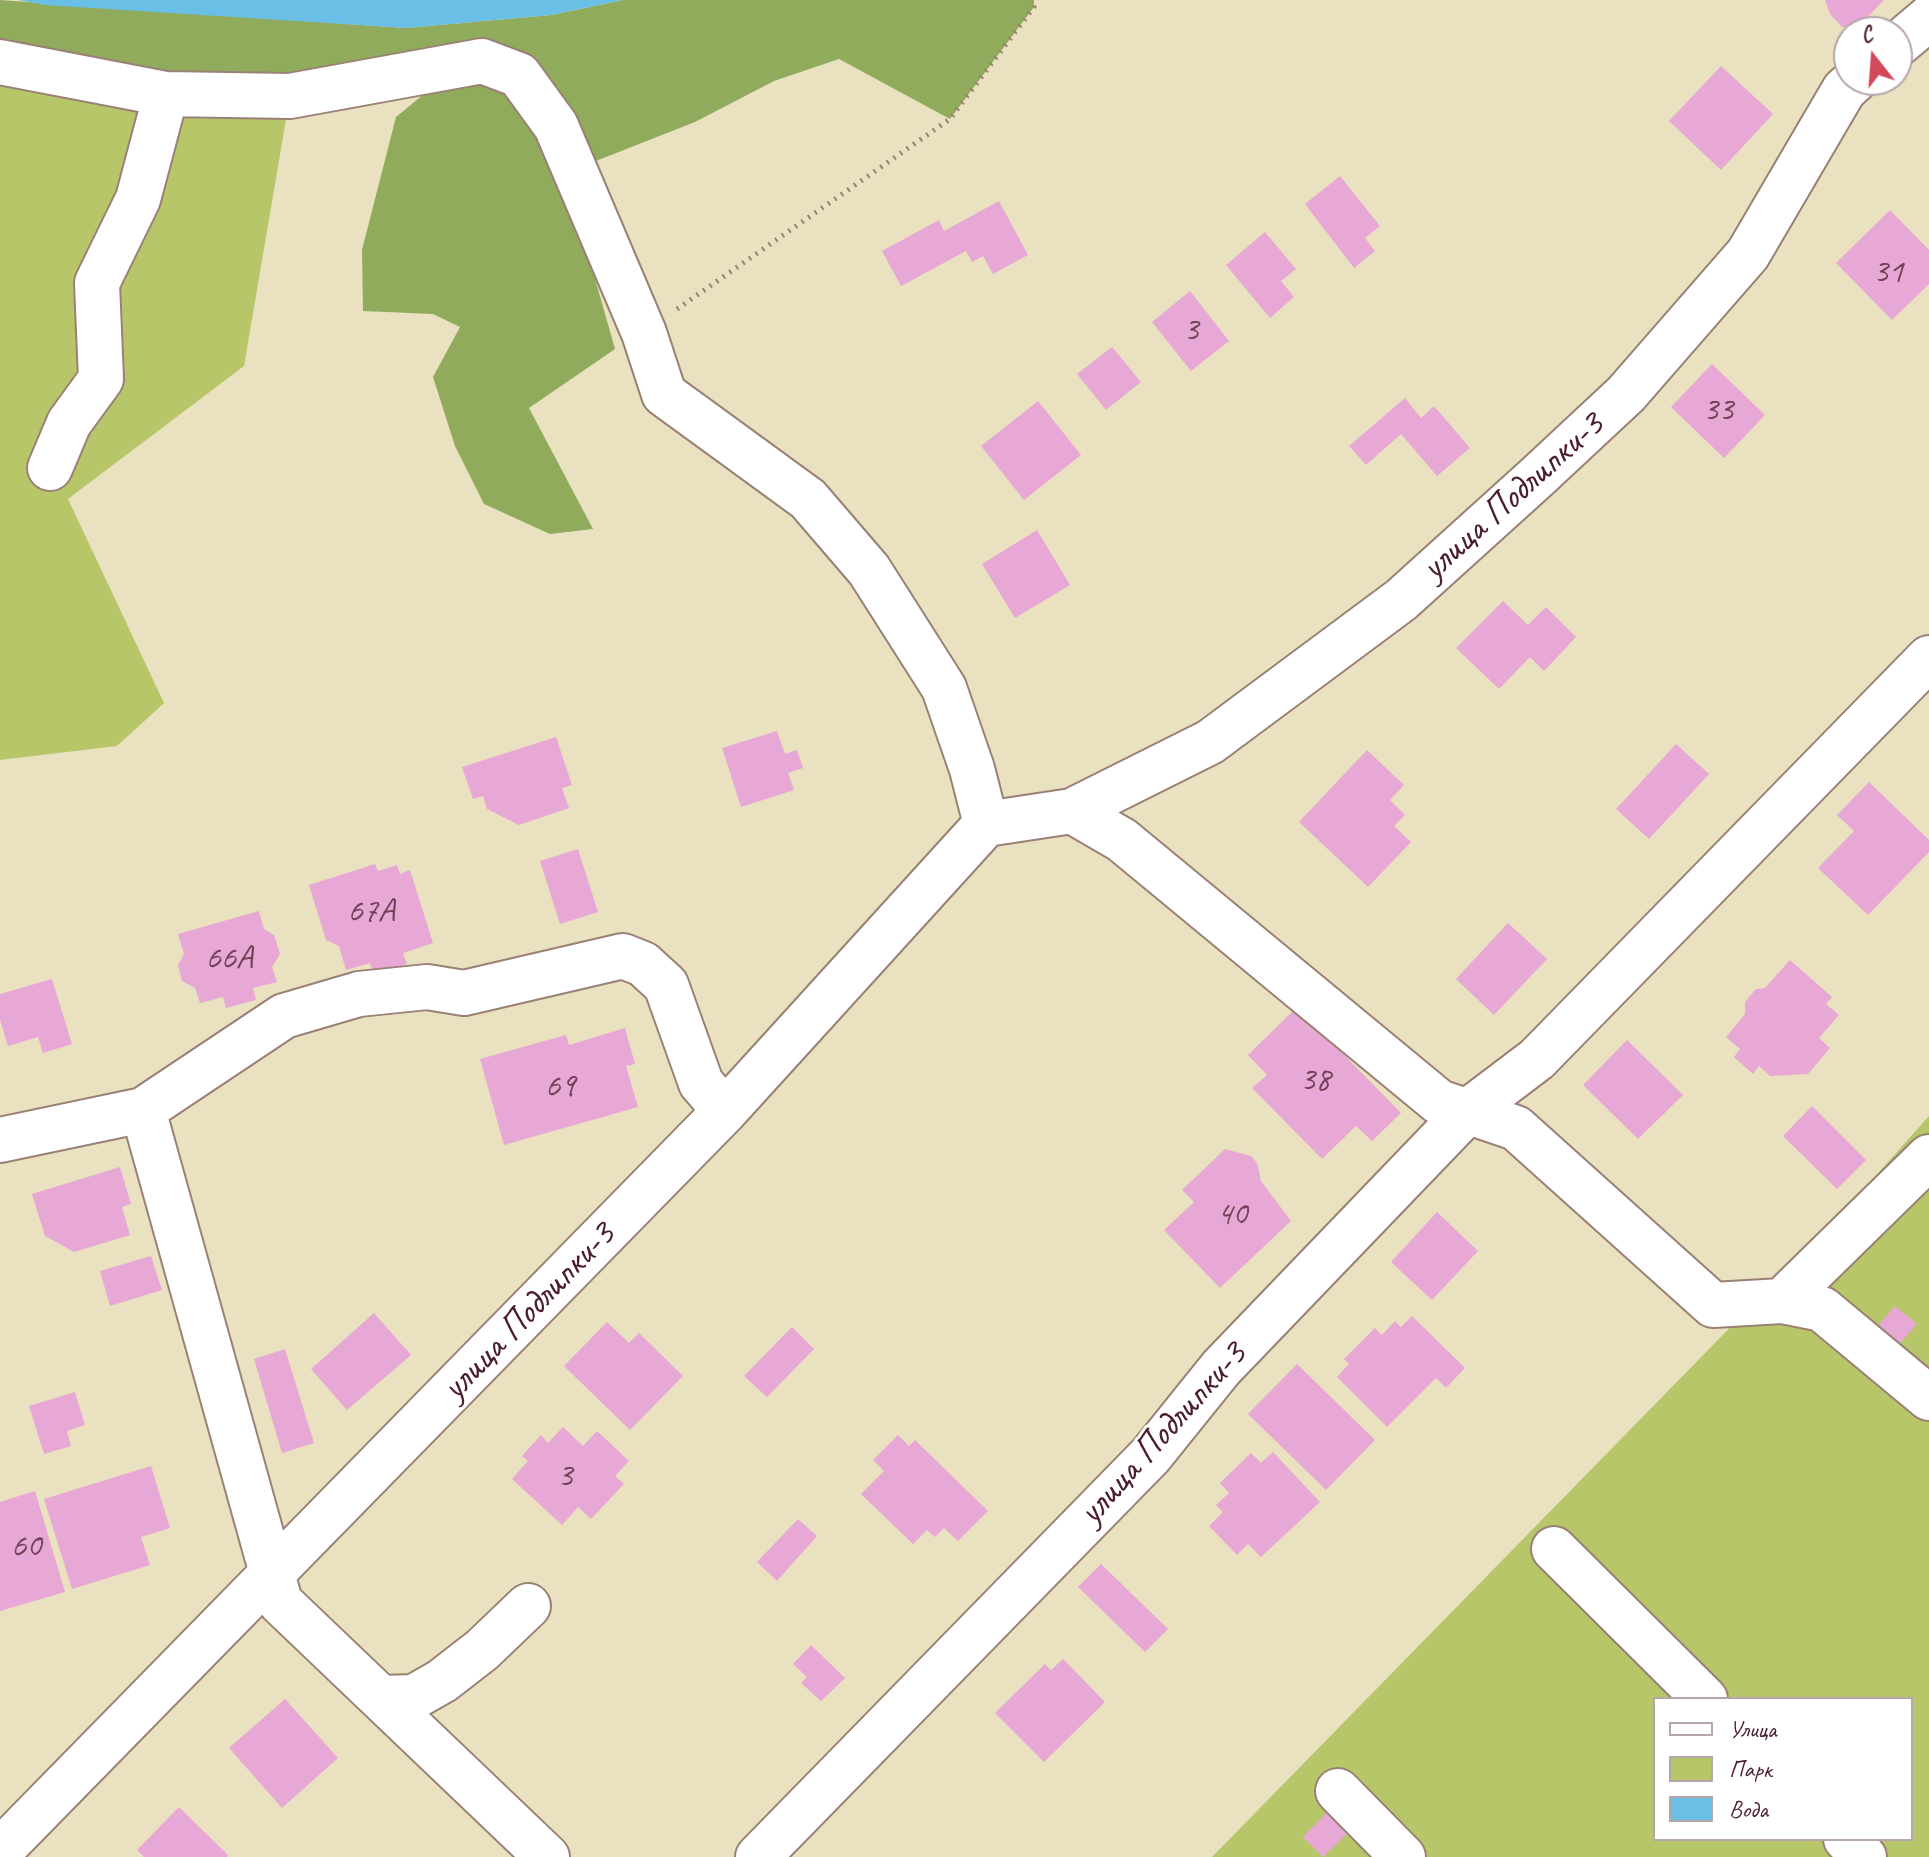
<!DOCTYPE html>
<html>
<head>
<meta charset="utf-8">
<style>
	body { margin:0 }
	#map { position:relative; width:1929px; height:1857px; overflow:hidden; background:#e9e1bf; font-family:Caveat,sans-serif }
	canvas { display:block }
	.legend { position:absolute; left:1653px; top:1697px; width:260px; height:144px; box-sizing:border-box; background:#fff; border:2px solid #b7a5aa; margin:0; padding:10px 14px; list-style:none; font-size:24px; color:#4a1f2b }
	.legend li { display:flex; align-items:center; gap:16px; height:40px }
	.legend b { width:40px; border:2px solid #b7a5aa }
	.north { position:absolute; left:1833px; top:16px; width:80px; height:80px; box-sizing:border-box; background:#fff; border:2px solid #b7a5aa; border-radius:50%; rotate:343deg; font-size:22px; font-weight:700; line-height:32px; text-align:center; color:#4a1f2b }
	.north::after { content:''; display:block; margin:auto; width:28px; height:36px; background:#d1495b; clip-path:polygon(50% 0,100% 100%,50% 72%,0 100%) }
</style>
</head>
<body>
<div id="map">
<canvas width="1929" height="1857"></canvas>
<ul class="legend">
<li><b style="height:10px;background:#fff"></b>Улица</li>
<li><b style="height:22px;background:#b7c669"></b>Парк</li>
<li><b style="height:22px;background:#69bfe6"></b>Вода</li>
</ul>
<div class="north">С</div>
</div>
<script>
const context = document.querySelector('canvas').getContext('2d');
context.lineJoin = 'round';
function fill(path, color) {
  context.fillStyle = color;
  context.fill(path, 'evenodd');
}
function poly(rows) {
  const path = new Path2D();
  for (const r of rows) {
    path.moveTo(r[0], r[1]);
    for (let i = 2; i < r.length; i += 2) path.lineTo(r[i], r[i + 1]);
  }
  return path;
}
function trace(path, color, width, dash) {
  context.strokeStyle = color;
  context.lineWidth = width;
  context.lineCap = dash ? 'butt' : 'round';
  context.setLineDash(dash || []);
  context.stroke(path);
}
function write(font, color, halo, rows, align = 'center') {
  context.font = font + ' Caveat,sans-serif';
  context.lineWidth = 6;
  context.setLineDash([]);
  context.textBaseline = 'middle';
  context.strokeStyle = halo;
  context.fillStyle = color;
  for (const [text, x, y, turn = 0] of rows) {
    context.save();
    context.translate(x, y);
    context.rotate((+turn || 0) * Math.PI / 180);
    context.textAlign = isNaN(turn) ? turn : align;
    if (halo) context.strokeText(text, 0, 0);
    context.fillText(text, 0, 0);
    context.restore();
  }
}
fill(poly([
	[0,62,290,96,244,366,68,499,164,703,117,746,0,760],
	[1929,1116,1929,1857,1212,1857,1847,1208],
	[1655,1699,1911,1699,1911,1839,1655,1839]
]), '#b7c669');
fill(poly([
	[0,0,406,28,551,15,623,0,1034,0,1034,7,950,119,839,59,774,81,695,122,573,170,594,275,615,349,529,408,593,529,550,534,484,504,455,446,433,377,460,327,433,314,363,311,362,250,396,117,429,90,290,96,0,62]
]), '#91ab5d');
fill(poly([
	[19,0,623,0,551,15,406,28,45,5]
]), '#69bfe6');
fill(poly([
	[1825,0,1884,0,1858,27,1842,27,1830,14],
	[1721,66,1773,114,1721,170,1669,121],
	[1340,176,1380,226,1365,238,1375,251,1354,268,1305,204],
	[999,201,1028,255,993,274,983,256,972,262,966,251,901,286,882,251,939,220,944,231],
	[1890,210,1929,250,1929,284,1892,320,1836,263],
	[1265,232,1296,269,1281,281,1294,297,1270,318,1226,265],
	[1190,291,1229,341,1191,371,1152,322],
	[1112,347,1141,382,1106,410,1077,374],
	[1712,364,1765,415,1724,458,1671,407],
	[1405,398,1421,418,1434,406,1470,448,1437,476,1401,434,1366,465,1349,446],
	[1038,401,1081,455,1024,500,981,446],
	[1037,530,1070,585,1015,618,982,564],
	[1503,601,1528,625,1546,607,1576,637,1544,671,1530,657,1499,689,1456,648],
	[777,731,785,754,797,750,803,768,788,773,794,790,741,807,722,748],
	[556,737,572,785,562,788,569,808,519,825,487,809,483,796,473,799,462,767],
	[1676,744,1709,774,1649,839,1616,809],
	[1367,750,1404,785,1390,800,1405,815,1394,826,1411,842,1368,887,1299,822],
	[1869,782,1929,840,1929,852,1868,915,1818,868,1854,831,1837,815],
	[578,849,598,912,560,924,540,861],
	[375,864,378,871,397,865,400,874,410,870,433,943,403,953,407,964,373,974,370,963,346,970,339,946,326,940,309,885],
	[259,911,264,929,274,935,280,954,272,967,277,982,253,988,256,1000,226,1008,223,997,200,1003,195,988,182,981,178,965,184,954,178,934],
	[1508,923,1547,959,1494,1015,1456,979],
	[1790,960,1832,997,1826,1004,1839,1015,1819,1038,1830,1048,1808,1074,1770,1076,1759,1066,1753,1074,1734,1057,1740,1049,1726,1037,1745,1014,1745,1002,1756,989,1765,988],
	[52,979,72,1044,43,1053,38,1037,8,1046,0,1020,0,994],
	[1297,1007,1401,1113,1372,1141,1356,1126,1322,1159,1252,1088,1267,1075,1248,1055],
	[625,1028,635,1064,626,1066,638,1107,504,1145,480,1059,566,1035,569,1045],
	[1627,1040,1683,1095,1638,1139,1583,1085],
	[1812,1106,1866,1160,1837,1189,1783,1136],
	[1225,1149,1251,1156,1257,1163,1261,1181,1291,1221,1220,1288,1164,1230,1194,1202,1182,1190],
	[120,1167,131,1204,122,1207,130,1235,74,1252,45,1236,32,1194],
	[1437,1212,1478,1251,1432,1300,1391,1262],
	[151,1256,162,1290,110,1306,100,1271],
	[1895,1306,1917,1324,1889,1356,1868,1337],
	[374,1313,411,1355,347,1410,311,1369],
	[1412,1316,1465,1368,1446,1388,1436,1378,1387,1427,1337,1377,1349,1364,1344,1359,1375,1328,1382,1335,1395,1321,1401,1327],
	[607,1322,629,1343,639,1333,683,1376,630,1430,564,1366],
	[792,1327,814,1349,767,1397,744,1376],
	[285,1349,314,1443,282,1453,254,1359],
	[1297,1364,1375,1440,1326,1490,1248,1414],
	[75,1392,85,1425,67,1431,71,1446,44,1454,29,1406],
	[563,1427,583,1446,597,1431,629,1461,615,1476,624,1484,591,1519,578,1507,562,1525,512,1479,528,1461,522,1456,541,1435,548,1443],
	[898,1435,909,1446,915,1440,988,1511,958,1541,944,1528,935,1537,927,1530,913,1544,861,1494,884,1471,873,1460],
	[1273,1452,1320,1502,1261,1557,1248,1544,1237,1555,1209,1526,1223,1512,1216,1505,1229,1493,1220,1483,1251,1453,1261,1463],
	[151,1466,170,1528,141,1537,150,1565,72,1589,44,1499],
	[35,1491,65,1592,0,1611,0,1502],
	[798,1519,817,1536,777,1581,757,1562],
	[1101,1564,1168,1629,1145,1652,1078,1587],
	[811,1645,845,1678,821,1701,801,1683,807,1677,793,1664],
	[1063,1659,1105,1702,1044,1762,995,1713,1045,1664,1051,1670],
	[285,1699,338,1758,282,1808,229,1748],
	[1335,1804,1356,1825,1323,1857,1303,1837],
	[179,1807,228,1855,227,1857,144,1857,137,1850]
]), '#e7a8d5');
const minor = poly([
	[1897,45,1929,18],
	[0,62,166,94,290,96,482,61,519,75,556,126,644,333,664,394,808,499,869,570,944,688,972,769,986,824],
	[50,468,69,423,101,379,97,283,138,199,166,94],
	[1072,811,1210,742,1401,600,1537,477,1626,394,1748,254,1844,90,1855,80],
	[143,1110,280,1602,547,1857],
	[0,1140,143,1110,284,1016,359,994,427,987,464,993,623,956,643,964,666,985,701,1083,725,1111],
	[1782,1301,1929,1157],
	[1554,1549,1705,1699],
	[382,1698,414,1697,442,1681,482,1650,528,1606],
	[1338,1791,1403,1857],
	[1846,1839,1864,1857],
	[0,1851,725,1111,986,824,1072,811,1122,840,1439,1102,1516,1128,1713,1305,1782,1301,1822,1309,1929,1398],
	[758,1857,1151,1455,1221,1368,1467,1112,1537,1059,1929,658]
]);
trace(minor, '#9a8075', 48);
trace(poly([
	[677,309,950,119,1034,7,1034,0]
]), '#9a8075', 5, [2, 6]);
trace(minor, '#fff', 44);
write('34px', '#714156', null, [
	["31",1888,273],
	["3",1191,331],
	["33",1718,411],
	["67А",371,912],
	["66А",229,959],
	["38",1315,1081],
	["69",560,1087],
	["40",1232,1215],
	["3",565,1477],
	["60",26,1547]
]);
write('38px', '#4a1f2b', '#fff', [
	["улица Подлипки-3",1513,497,-42],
	["улица Подлипки-3",529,1312,-46],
	["улица Подлипки-3",1163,1434,-48]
]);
</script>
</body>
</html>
